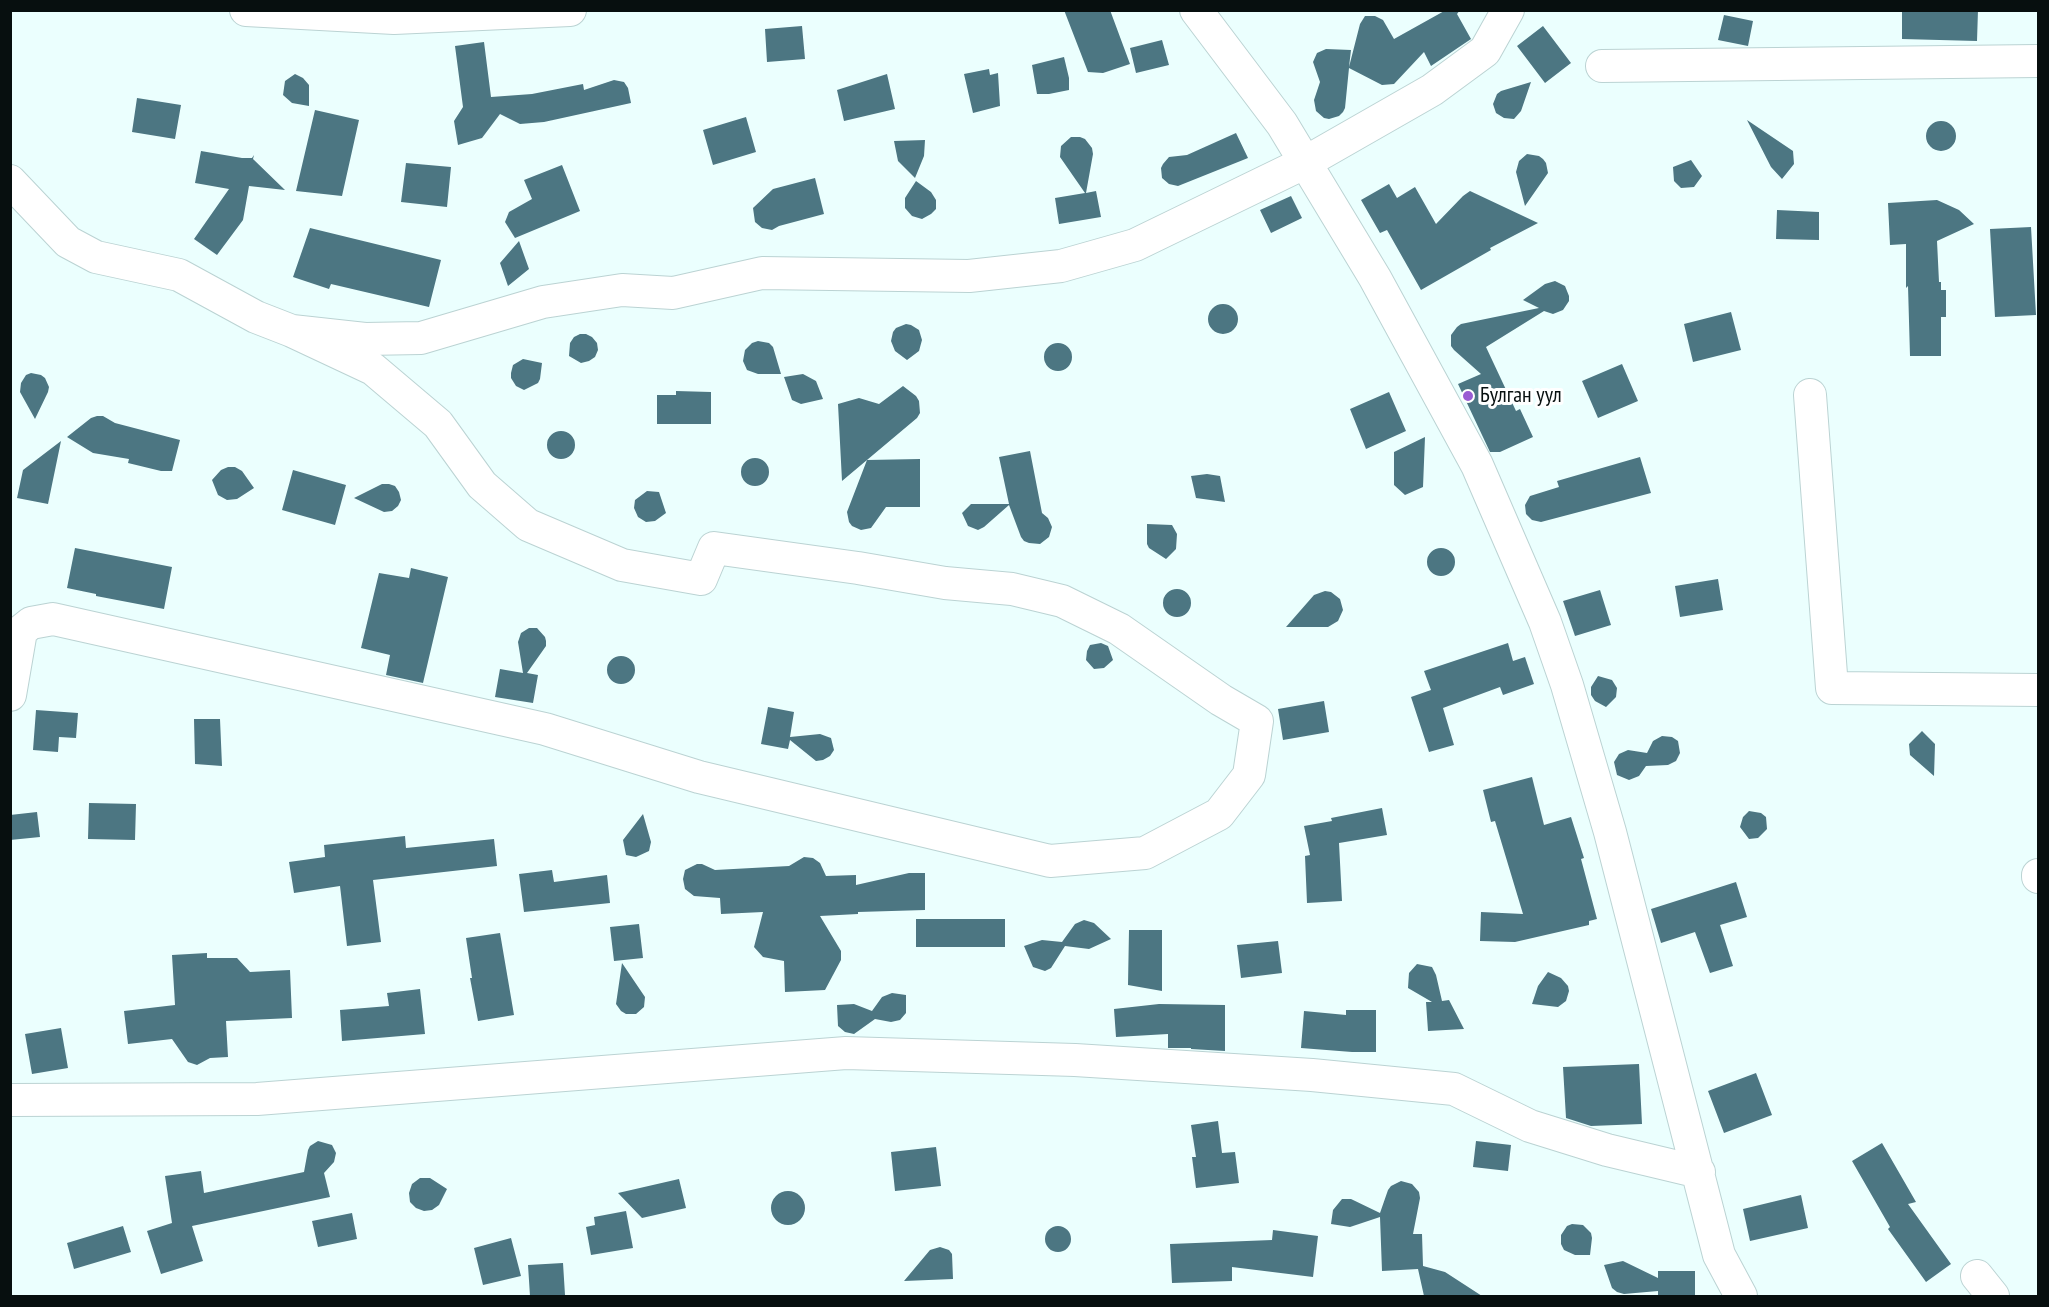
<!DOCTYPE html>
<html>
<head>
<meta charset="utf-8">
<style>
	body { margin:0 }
	#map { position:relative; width:2049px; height:1307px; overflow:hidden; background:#ebfffe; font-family:"PT Sans Narrow",sans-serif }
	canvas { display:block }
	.frame { position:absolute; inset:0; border:12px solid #070f0f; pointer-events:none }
</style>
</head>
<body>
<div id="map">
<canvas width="2049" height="1307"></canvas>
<div class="frame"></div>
</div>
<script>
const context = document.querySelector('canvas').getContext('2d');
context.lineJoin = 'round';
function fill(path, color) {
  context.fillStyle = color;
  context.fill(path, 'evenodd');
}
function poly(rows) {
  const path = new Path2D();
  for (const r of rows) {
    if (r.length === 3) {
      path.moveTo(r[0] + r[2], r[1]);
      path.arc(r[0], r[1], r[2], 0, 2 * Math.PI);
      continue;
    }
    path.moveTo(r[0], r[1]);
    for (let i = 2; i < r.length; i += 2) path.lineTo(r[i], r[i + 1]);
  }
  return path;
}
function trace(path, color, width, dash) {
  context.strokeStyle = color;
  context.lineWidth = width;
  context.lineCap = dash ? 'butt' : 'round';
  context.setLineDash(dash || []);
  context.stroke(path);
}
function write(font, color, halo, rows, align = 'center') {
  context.font = font + ' "PT Sans Narrow",sans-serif';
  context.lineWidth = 6;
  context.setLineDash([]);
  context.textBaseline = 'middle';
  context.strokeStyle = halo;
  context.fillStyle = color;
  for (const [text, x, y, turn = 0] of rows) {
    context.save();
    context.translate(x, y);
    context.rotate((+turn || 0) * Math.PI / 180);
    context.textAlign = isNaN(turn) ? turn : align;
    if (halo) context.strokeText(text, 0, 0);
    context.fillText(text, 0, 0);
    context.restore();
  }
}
fill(poly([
	[1064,10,1110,10,1130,64,1103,73,1088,72],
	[1446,10,1460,10,1457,14,1471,39,1431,66,1424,52,1394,84,1382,85,1349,68,1345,108,1343,112,1339,116,1329,119,1324,118,1316,111,1314,100,1320,82,1313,62,1317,53,1326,49,1351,50,1349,67,1360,24,1365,16,1375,16,1383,20,1394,39],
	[1902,10,1978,10,1977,41,1902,39],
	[1724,15,1753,21,1748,46,1718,40],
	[802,26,805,59,767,62,765,29],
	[1543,26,1571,63,1545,83,1517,46],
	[1162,40,1169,65,1136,73,1130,48],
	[484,42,491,97,532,94,583,84,584,90,614,80,624,82,628,88,631,103,544,122,520,124,500,114,482,138,458,145,454,121,463,107,455,46],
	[1064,57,1069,78,1069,90,1049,94,1037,94,1032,65],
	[989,69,990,75,998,73,1000,106,973,113,964,74],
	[295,74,303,78,309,85,309,106,292,103,283,95,285,81],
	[887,74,895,109,844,121,837,90],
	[1531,82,1521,111,1514,119,1504,118,1496,113,1493,104,1497,94,1501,91],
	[137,98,181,105,175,139,132,132],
	[315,110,359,120,342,196,296,191],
	[746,117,756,152,713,165,703,130],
	[1747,120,1793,151,1794,164,1782,179,1771,167],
	[1941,136,15],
	[1236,133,1248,158,1178,186,1169,184,1162,178,1161,168,1163,164,1169,157,1187,155],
	[1071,137,1080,137,1085,139,1092,148,1093,154,1086,193,1096,191,1101,217,1059,224,1055,198,1085,193,1060,157,1061,146],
	[925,140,924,156,915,178,898,161,894,141],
	[201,151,242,158,252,158,254,155,253,159,285,190,249,186,243,220,217,255,194,239,229,189,195,183],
	[1527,154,1539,156,1543,159,1546,163,1548,173,1525,206,1516,172,1519,161],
	[1691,160,1702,176,1694,187,1681,188,1674,181,1673,167],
	[406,163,451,167,447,207,401,202],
	[562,165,580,211,515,238,505,222,509,212,532,199,524,180],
	[815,178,824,214,779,226,772,230,762,228,755,222,753,208,773,189],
	[916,181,931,192,936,200,936,209,931,214,922,219,912,216,905,208,905,198],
	[1389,184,1397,198,1415,187,1436,224,1463,196,1470,191,1538,223,1490,248,1491,250,1421,290,1387,230,1380,233,1361,200],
	[1291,196,1302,218,1271,233,1260,210],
	[1937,200,1959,210,1974,224,1937,241,1939,282,1941,282,1941,290,1946,290,1946,317,1941,317,1941,356,1910,356,1908,286,1906,288,1906,244,1890,245,1888,203],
	[1777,210,1819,212,1819,240,1776,239],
	[2031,227,2036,315,1995,317,1990,229],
	[310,228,441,260,429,307,331,284,329,289,293,277],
	[519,241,529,269,508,286,500,263],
	[1555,281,1565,286,1569,296,1569,301,1563,310,1553,314,1544,311,1486,347,1516,411,1520,409,1533,437,1500,452,1490,452,1458,384,1481,374,1454,350,1451,346,1451,335,1457,327,1461,324,1539,308,1523,300,1545,284],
	[1223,319,15],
	[1731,312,1741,350,1693,362,1684,324],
	[906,324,911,325,919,330,922,340,919,351,907,360,895,351,891,341,893,332,896,328],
	[580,334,586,334,592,337,597,343,598,350,595,357,589,361,581,363,569,356,570,343,574,337],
	[758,341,769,343,773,347,781,374,758,374,747,370,743,361,745,350,752,343],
	[1058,357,14],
	[523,359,542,363,540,379,538,383,524,390,516,386,511,378,511,373,513,365],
	[1622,364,1638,401,1598,418,1582,381],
	[31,373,41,375,45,378,49,387,48,392,35,419,20,392,21,383,26,375],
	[803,374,816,381,823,399,801,404,792,400,784,377],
	[903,386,916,396,919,401,920,413,917,418,842,481,838,404,859,398,879,404],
	[676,391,711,392,711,424,657,424,657,395,676,395],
	[1389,392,1406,431,1366,449,1350,409],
	[97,416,103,416,115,423,180,440,172,471,161,471,128,463,129,459,93,453,67,437,91,418],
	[561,445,14],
	[1425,437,1423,487,1405,495,1394,485,1394,452],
	[61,441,48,504,17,498,23,470],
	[1030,451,1042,513,1048,518,1052,527,1049,537,1040,544,1029,543,1024,541,1021,537,1009,505,984,527,978,530,968,526,962,513,971,504,1009,504,999,457],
	[1640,457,1651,493,1541,522,1532,520,1526,514,1525,505,1530,496,1559,487,1557,481],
	[755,472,14],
	[920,459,920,507,886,507,871,528,861,530,852,526,849,522,847,512,867,460],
	[228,467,235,467,242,471,254,488,237,499,227,500,218,495,212,480,221,470],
	[293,470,346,485,335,525,282,510],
	[1207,474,1220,476,1225,502,1196,498,1191,476],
	[382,484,389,484,395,486,399,492,401,500,398,506,392,511,384,512,354,498],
	[647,491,659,492,666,513,655,521,646,522,638,517,634,508,635,500],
	[1147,524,1172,525,1177,534,1176,549,1166,559,1149,548,1147,544],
	[1441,562,14],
	[75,548,172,567,164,609,96,596,96,594,67,588],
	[411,568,448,577,423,683,386,675,390,655,361,648,379,573,409,578],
	[1718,579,1723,610,1680,617,1675,586],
	[1177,603,14],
	[1600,590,1611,625,1575,636,1563,601],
	[1325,591,1331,592,1340,599,1343,610,1338,621,1328,627,1286,627,1314,595],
	[529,628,537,628,545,637,546,641,546,646,527,673,538,675,533,703,495,697,500,669,523,673,518,642,521,633],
	[1101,643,1108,646,1113,660,1104,668,1094,669,1086,660,1087,651,1090,645],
	[1508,643,1513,661,1525,657,1534,684,1503,695,1500,687,1443,708,1454,745,1429,752,1411,697,1431,690,1424,671],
	[621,670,14],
	[1598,676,1612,680,1617,688,1616,697,1606,707,1595,701,1591,695,1591,687],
	[1324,701,1329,732,1283,740,1278,709],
	[768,707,794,712,790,737,820,734,831,738,834,750,830,756,823,760,816,761,790,740,788,749,761,744],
	[36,710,78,713,76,738,59,737,58,752,33,750],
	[194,719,220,719,222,766,195,764],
	[1922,731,1935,744,1934,776,1910,755,1909,744],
	[1662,736,1672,737,1678,741,1680,753,1676,761,1668,765,1646,766,1639,776,1629,780,1617,775,1614,762,1619,754,1628,750,1647,753,1653,741],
	[1532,777,1544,825,1571,817,1584,858,1581,859,1597,919,1589,921,1589,925,1515,942,1480,941,1481,912,1523,914,1495,821,1491,822,1483,790],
	[89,803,136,804,135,840,88,839],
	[1382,808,1387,835,1339,843,1342,901,1307,903,1305,856,1310,855,1304,826,1332,821,1331,818],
	[1749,811,1761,813,1766,817,1767,829,1758,838,1749,839,1740,827,1743,817],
	[37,812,40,837,10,840,10,815],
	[643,814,651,842,649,851,636,857,626,855,623,840],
	[405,836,406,848,494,839,497,866,373,880,381,942,347,946,340,886,294,893,289,862,325,857,324,845],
	[804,857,813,858,820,863,826,876,856,875,856,885,909,873,925,873,925,910,858,912,858,914,820,916,841,951,841,960,825,990,785,992,784,961,763,957,754,947,763,912,721,914,720,898,694,896,685,889,683,879,685,870,697,864,702,864,715,870,789,866],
	[552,870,554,882,607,875,610,903,524,912,519,874],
	[1736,882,1747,917,1720,925,1733,966,1710,973,1695,932,1661,943,1651,909],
	[916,919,1005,919,1005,947,916,947],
	[1084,920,1094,923,1111,939,1089,949,1065,946,1051,968,1045,971,1033,967,1024,946,1042,940,1062,942,1075,924],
	[639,924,643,958,614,961,610,927],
	[1129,930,1162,930,1162,991,1128,985],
	[500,933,514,1015,478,1021,470,978,472,978,466,938],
	[1278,941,1282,973,1241,978,1237,945],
	[207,953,207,958,237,958,250,972,290,970,292,1018,226,1021,228,1057,210,1058,197,1065,188,1062,172,1039,128,1044,124,1011,175,1005,172,955],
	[622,963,645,997,644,1007,636,1014,626,1014,621,1011,616,1004],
	[1417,964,1432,967,1436,975,1442,1001,1449,1000,1464,1029,1428,1031,1426,1002,1432,1002,1408,988,1409,973],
	[1548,972,1561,978,1568,986,1569,991,1566,1001,1558,1007,1532,1004,1538,986],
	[420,989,425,1034,342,1041,340,1010,389,1006,387,993],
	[892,993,906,995,906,1013,900,1020,891,1022,875,1019,854,1034,845,1032,838,1026,837,1005,854,1004,872,1011,882,997],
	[1159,1004,1225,1005,1225,1051,1191,1049,1191,1048,1168,1048,1168,1034,1116,1037,1114,1009],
	[1346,1010,1376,1010,1376,1052,1352,1052,1301,1048,1304,1011,1346,1015],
	[61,1028,68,1068,32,1074,25,1034],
	[1639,1064,1642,1124,1591,1126,1566,1118,1563,1067],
	[1756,1073,1772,1115,1724,1133,1708,1091],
	[1218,1121,1222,1153,1235,1152,1239,1183,1196,1188,1192,1157,1196,1157,1191,1125],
	[318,1141,332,1145,336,1153,334,1162,324,1173,330,1197,192,1226,203,1261,161,1274,147,1231,172,1223,165,1176,201,1171,204,1193,304,1172,308,1150,310,1146],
	[1476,1141,1511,1145,1508,1171,1473,1167],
	[1882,1143,1916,1202,1908,1204,1951,1264,1926,1282,1888,1229,1890,1227,1852,1161],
	[936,1147,941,1186,895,1191,891,1152],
	[420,1178,430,1178,447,1189,439,1205,432,1210,424,1211,416,1208,410,1202,409,1193,412,1184],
	[679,1179,686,1208,642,1218,618,1193],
	[1401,1181,1412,1184,1419,1192,1420,1198,1413,1234,1422,1234,1423,1266,1445,1272,1482,1296,1424,1296,1418,1269,1382,1271,1380,1217,1350,1227,1331,1224,1333,1210,1342,1199,1351,1199,1380,1213,1388,1190,1391,1186],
	[788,1208,17],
	[1801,1195,1808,1228,1750,1241,1743,1209],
	[626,1211,633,1248,591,1255,586,1227,595,1225,594,1217],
	[352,1213,357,1239,318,1247,312,1221],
	[1572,1224,1583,1225,1591,1233,1592,1238,1590,1255,1575,1255,1564,1250,1561,1244,1561,1235,1567,1226],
	[1058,1239,13],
	[123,1226,131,1252,74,1269,67,1243],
	[1273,1230,1318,1236,1313,1277,1232,1267,1232,1281,1172,1283,1170,1244,1272,1240],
	[511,1238,521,1276,483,1285,474,1248],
	[940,1247,949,1250,952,1254,953,1279,904,1281,930,1250],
	[1623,1261,1658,1278,1658,1271,1695,1271,1695,1296,1658,1296,1658,1291,1624,1294,1617,1292,1612,1288,1604,1265],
	[563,1263,565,1295,530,1296,528,1265]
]), '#4c7682');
const minor = poly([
	[246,10,394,18,570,10],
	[1196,10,1282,124,1375,278,1477,465,1545,622,1567,685,1610,832,1719,1255,1741,1296],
	[1602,66,2038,61],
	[10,181,68,242,96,257,179,275,256,317,292,331,365,339,421,338,543,302,622,290,673,293,762,273,969,276,1061,266,1135,245,1306,162,1432,90,1485,51,1508,10],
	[1810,395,1832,688,2038,690],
	[10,695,21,631,31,623,53,619,545,729,699,777,1050,861,1145,853,1219,814,1249,775,1257,721,1221,700,1119,629,1062,601,1012,589,945,583,858,568,714,548,701,579,622,565,528,525,482,485,438,424,373,369,292,331],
	[2038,875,2038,877],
	[10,1100,257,1099,846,1053,1075,1060,1312,1075,1454,1089,1530,1126,1607,1150,1699,1172],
	[1977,1276,1993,1296]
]);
trace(minor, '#bbd3d3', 34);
trace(minor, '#fff', 32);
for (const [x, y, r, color] of [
	[1468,396,6,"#995cd3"]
]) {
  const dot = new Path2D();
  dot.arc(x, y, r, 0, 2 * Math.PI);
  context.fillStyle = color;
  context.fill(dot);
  trace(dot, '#fff', 2);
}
write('22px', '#070f0f', '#fff', [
	["Булган уул",1480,396]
], 'left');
</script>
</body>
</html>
